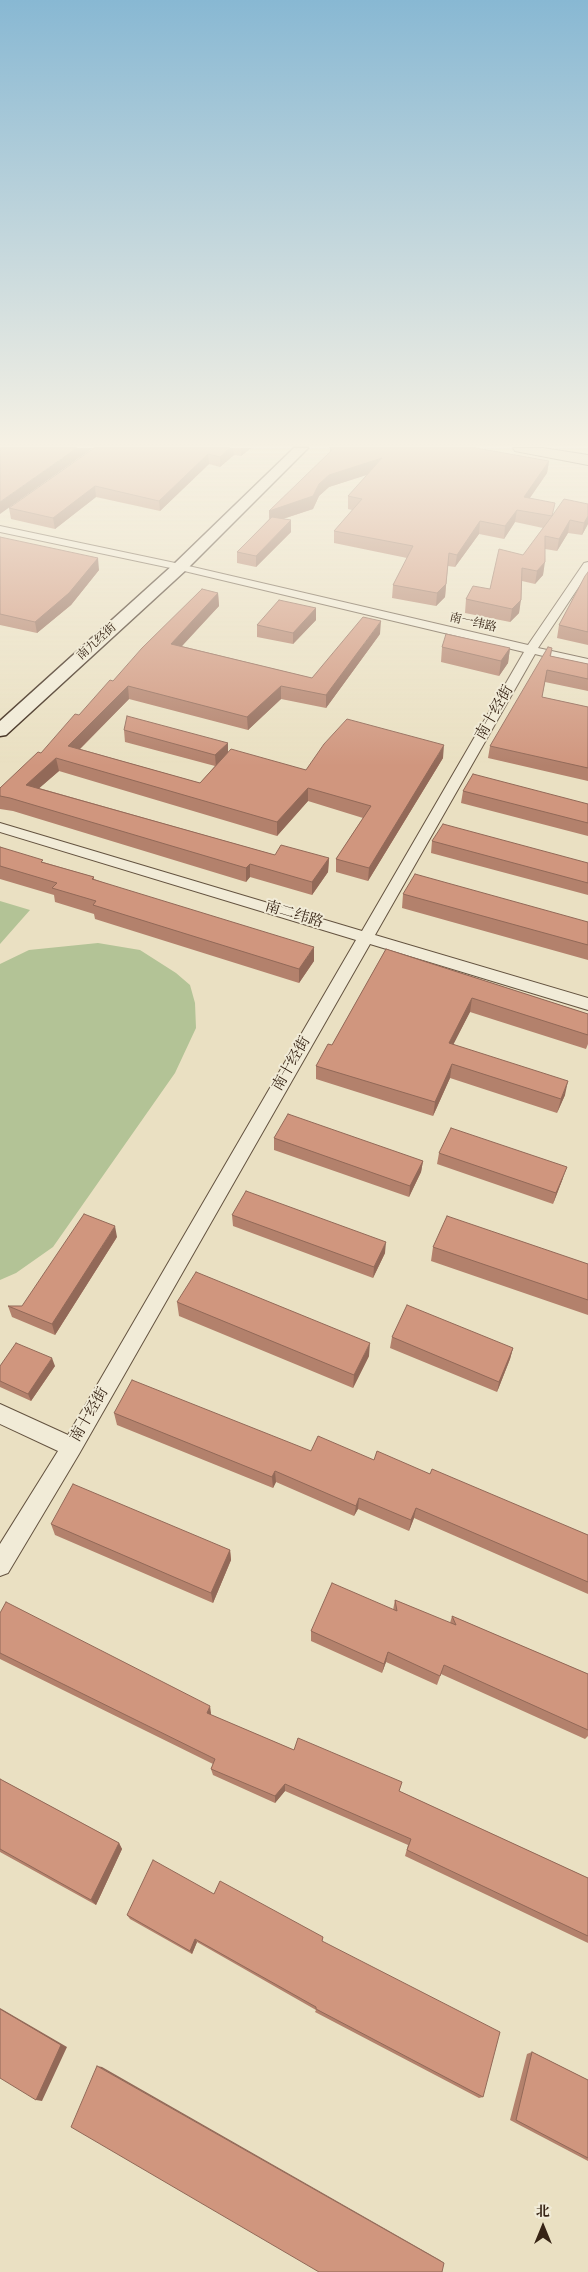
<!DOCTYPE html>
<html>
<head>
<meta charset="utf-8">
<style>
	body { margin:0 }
	#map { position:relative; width:588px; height:2272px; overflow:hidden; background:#eae0c2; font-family:"Libre Bodoni","Noto Serif SC",serif }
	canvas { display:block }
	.north { position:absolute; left:518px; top:2202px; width:50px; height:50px; -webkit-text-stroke:4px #f1ebd7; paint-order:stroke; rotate:0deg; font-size:14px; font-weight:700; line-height:20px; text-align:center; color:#372415 }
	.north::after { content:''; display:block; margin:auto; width:18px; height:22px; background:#372415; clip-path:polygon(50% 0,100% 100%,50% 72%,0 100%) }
</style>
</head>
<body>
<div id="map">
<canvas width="588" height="2272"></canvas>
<div class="north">北</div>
</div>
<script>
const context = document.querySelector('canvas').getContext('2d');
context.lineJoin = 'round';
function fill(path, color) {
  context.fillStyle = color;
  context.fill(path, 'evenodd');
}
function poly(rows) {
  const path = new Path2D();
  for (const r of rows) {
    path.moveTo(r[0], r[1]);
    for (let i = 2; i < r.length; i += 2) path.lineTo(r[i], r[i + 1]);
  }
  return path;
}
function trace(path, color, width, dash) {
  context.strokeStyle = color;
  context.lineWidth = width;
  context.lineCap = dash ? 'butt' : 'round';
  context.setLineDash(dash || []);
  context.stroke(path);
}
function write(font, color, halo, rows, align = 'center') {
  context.font = font + ' "Libre Bodoni","Noto Serif SC",serif';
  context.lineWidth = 4;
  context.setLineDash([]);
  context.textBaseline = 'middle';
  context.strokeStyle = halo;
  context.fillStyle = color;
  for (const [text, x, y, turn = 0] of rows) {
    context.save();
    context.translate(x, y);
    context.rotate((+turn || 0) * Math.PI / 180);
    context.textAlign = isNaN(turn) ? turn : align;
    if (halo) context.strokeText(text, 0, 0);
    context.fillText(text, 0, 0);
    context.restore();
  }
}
fill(poly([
	[0,901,30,910,0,944],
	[98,943,140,950,176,973,190,985,195,1003,196,1028,175,1073,53,1247,16,1273,0,1280,0,964,29,950]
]), '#b3c396');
const minor = poly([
	[0,526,180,564,528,645,584,563,588,562,588,573,538,648,588,659,588,667,535,654,375,935,588,998,588,1010,370,944,79,1454,8,1573,0,1576,0,1544,58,1451,0,1424,0,1404,68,1435,356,940,0,832,0,823,362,931,524,652,180,570,0,532,0,526]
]);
const secondary = poly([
	[294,448,308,448,186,570,6,735,0,736,0,721,174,564,294,448]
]);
const primary = poly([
	[513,448,543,448,588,455,588,465,520,452,515,451,513,448]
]);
trace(minor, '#645340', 2);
trace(secondary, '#372415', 3);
trace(primary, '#372415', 2);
fill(minor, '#f1ebd7');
fill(secondary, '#f1ebd7');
fill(primary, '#eae0c2');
fill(poly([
	[94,448,251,448,241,456,234,455,220,467,209,464,160,511,96,497,55,529,11,519,9,508],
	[330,448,476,448,549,461,547,473,530,498,553,515,588,504,588,524,582,535,568,533,557,551,545,549,543,575,535,584,522,581,519,613,510,622,465,613,466,599,490,589,523,555,543,528,515,522,504,539,479,534,455,567,448,566,445,597,436,606,392,598,393,585,407,558,334,543,334,531,352,510,348,509,348,496,367,475,329,487,319,496,313,509,283,519,291,520,291,532,256,567,237,563,237,552,269,519,269,511,330,452],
	[0,537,99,570,71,605,37,633,0,625],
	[588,572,588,645,557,638,559,625],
	[218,593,219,606,181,646,312,678,380,634,326,708,281,699,248,730,129,699,80,749,200,783,215,766,125,742,124,730,228,743,228,752,306,770,443,758,368,881,336,872,336,859,363,818,308,801,277,836,59,771,39,788,275,855,329,858,328,872,312,895,250,877,246,882,13,811,0,809,0,788,41,753,113,681],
	[316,608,316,620,293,644,257,637,257,625],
	[442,647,510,648,508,663,499,676,441,662],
	[552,648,551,656,588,664,588,691,545,682,542,697,588,707,588,781,488,758,490,746],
	[463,791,588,804,588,836,461,803],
	[432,841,588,863,588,895,431,853],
	[0,847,43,862,94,877,94,879,314,961,299,983,95,919,94,914,55,902,54,895,0,879],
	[403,894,588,922,588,960,402,908],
	[386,949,588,1014,588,1044,586,1049,470,1012,453,1044,565,1095,557,1113,450,1078,433,1116,316,1079,316,1066,332,1045],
	[274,1138,423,1161,421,1172,409,1197,274,1150],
	[439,1153,563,1178,553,1204,437,1164],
	[232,1215,385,1253,373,1278,233,1226],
	[117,1237,55,1335,12,1317,8,1306,22,1306],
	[433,1247,588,1264,588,1315,431,1261],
	[177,1302,369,1356,353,1388,179,1316],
	[392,1337,513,1348,510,1359,497,1392,390,1348],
	[0,1366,55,1366,31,1401,0,1387],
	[114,1413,311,1451,374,1460,430,1474,588,1535,588,1594,414,1518,409,1531,358,1509,354,1516,276,1482,273,1488,117,1425],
	[51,1524,230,1550,231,1560,213,1603,55,1535],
	[395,1600,450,1623,452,1616,588,1674,588,1736,585,1739,441,1674,437,1685,386,1662,382,1673,311,1641,311,1631,393,1610],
	[0,1613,211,1713,211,1715,294,1750,399,1791,588,1878,588,1943,405,1856,408,1845,285,1791,275,1803,213,1775,211,1769,213,1764,0,1659],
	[0,1779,119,1843,122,1849,96,1905,0,1852],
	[214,1894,322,1941,483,2097,479,2098,315,2012,316,2010,197,1942,192,1954,130,1919,127,1915],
	[532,2052,588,2080,588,2161,510,2120,527,2054]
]), '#b3816c');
fill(poly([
	[77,448,93,448,0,514,0,502],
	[230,448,233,448,234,455,220,467,220,457],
	[241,448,251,448,241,456],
	[208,454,209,464,160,511,159,501],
	[382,458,381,470,329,487,319,496,313,509,270,523,269,511,319,484,329,475],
	[549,461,547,473,522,509,524,497],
	[95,486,96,497,55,529,53,518],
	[517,510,515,522,504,539,505,526],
	[588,516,588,524,582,535,584,523],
	[291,520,291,532,256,567,256,556],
	[570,520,568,533,557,551,559,539],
	[480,521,479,534,455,567,457,555],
	[98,558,99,570,71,605,37,633,35,622],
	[545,562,543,575,535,584,537,571],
	[446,584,445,597,436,606,437,593],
	[218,593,219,606,172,657,171,644],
	[521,600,519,613,510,622,512,609],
	[316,608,316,620,293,644,293,633],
	[381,621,380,634,326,708,326,695],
	[510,648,508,663,499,676,501,661],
	[128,686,129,699,70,759,68,746],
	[281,686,281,699,248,730,247,717],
	[228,743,228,755,216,767,215,755],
	[444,745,443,758,368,881,369,868],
	[56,758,59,771,28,798,26,785],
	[308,788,308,801,277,836,277,822],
	[329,858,328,872,312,895,312,882],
	[250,864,250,877,246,882,246,868],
	[314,947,314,961,299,983,299,969],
	[472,998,470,1012,447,1057,449,1043],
	[452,1064,450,1078,433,1116,435,1102],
	[568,1081,565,1095,557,1113,561,1099],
	[423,1161,421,1172,409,1197,410,1186],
	[567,1167,563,1178,553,1204,556,1193],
	[115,1226,117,1237,55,1335,52,1324],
	[386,1242,385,1253,373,1278,374,1267],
	[370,1343,369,1356,353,1388,354,1375],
	[513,1348,510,1359,497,1392,499,1382],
	[52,1358,55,1366,31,1401,28,1394],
	[275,1471,276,1482,273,1488,272,1477],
	[359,1498,358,1509,354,1516,356,1506],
	[416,1508,414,1518,409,1531,411,1520],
	[230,1550,231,1560,213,1603,211,1593],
	[388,1652,386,1662,382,1673,384,1664],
	[210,1706,211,1713,208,1721,207,1713],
	[285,1784,285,1791,275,1803,275,1796],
	[119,1843,122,1849,96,1905,91,1900],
	[195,1939,197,1942,192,1954,190,1951],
	[0,2008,67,2047,42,2101,36,2100],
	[97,2066,102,2067,440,2260,444,2263]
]), '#926958');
const building = poly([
	[0,448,77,448,0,502,0,448],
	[94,448,230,448,220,457,208,454,159,501,95,486,53,518,9,508,94,448],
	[330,448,476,448,549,461,524,497,555,503,552,516,564,499,588,504,588,516,584,523,570,520,559,539,545,536,545,562,537,571,522,568,521,600,512,609,466,599,473,586,490,589,499,549,523,555,552,516,517,510,505,526,480,521,457,555,449,553,446,584,437,593,393,585,413,546,334,531,362,499,348,496,382,458,329,475,319,484,313,496,269,511,332,450,330,448],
	[272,517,291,520,256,556,237,552,272,517],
	[0,537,98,558,69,593,35,622,0,614,0,537],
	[588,572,588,632,559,625,585,576,588,572],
	[202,589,218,593,171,644,312,678,363,617,381,621,326,695,281,686,247,717,128,686,68,746,200,783,231,749,306,770,324,744,347,719,444,745,369,868,336,859,371,806,308,788,277,822,56,758,26,785,275,855,281,845,329,858,312,882,250,864,246,868,10,798,0,796,0,788,38,752,41,753,75,714,79,715,110,680,113,681,142,648,202,589],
	[279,600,316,608,293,633,257,625,279,600],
	[446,634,510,648,501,661,442,647,446,634],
	[548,647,552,648,550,656,588,664,588,679,547,670,542,697,588,707,588,768,490,746,548,647],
	[127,716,228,743,215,755,124,730,127,716],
	[473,774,588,804,588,823,463,791,473,774],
	[443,824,588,863,588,883,432,841,443,824],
	[0,847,43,860,41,862,94,877,92,879,314,947,299,969,93,905,96,901,52,888,57,883,0,866,0,847],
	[415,874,588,922,588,945,403,894,415,874],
	[386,949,588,1014,588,1035,472,998,449,1043,568,1081,561,1099,452,1064,435,1102,316,1066,328,1044,332,1045,386,949],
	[288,1114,423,1161,410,1186,274,1138,288,1114],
	[451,1128,567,1167,556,1193,439,1153,451,1128],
	[246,1191,386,1242,374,1267,232,1215,246,1191],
	[84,1214,115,1226,52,1324,8,1306,22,1306,84,1214],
	[447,1216,588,1264,588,1300,433,1247,447,1216],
	[196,1272,370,1343,354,1375,177,1302,196,1272],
	[407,1305,513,1348,499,1382,392,1337,407,1305],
	[16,1343,52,1358,28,1394,0,1381,0,1366,16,1343],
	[132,1380,311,1451,318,1436,374,1460,377,1451,430,1474,432,1469,588,1535,588,1582,416,1508,411,1520,359,1498,356,1506,275,1471,272,1477,114,1413,132,1380],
	[73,1484,230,1550,211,1593,51,1524,73,1484],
	[332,1583,397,1611,395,1600,456,1625,452,1616,588,1674,588,1730,444,1665,440,1676,388,1652,384,1664,311,1631,332,1583],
	[6,1602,210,1706,207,1713,294,1750,298,1738,402,1782,399,1791,588,1878,588,1936,407,1850,411,1839,285,1784,275,1796,211,1769,215,1759,0,1653,0,1613,6,1602],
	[0,1779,119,1843,91,1900,0,1849,0,1779],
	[153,1860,214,1894,220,1881,323,1937,322,1941,500,2032,483,2097,316,2009,316,2007,195,1939,190,1951,127,1915,153,1860],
	[0,2009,61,2045,36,2100,0,2078,0,2009],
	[532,2052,588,2080,588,2158,516,2120,532,2052],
	[97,2066,444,2263,442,2272,319,2272,71,2127,97,2066]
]);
fill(building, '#d0967e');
trace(building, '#926958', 1);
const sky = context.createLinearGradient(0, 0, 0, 766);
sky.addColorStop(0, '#88b8d3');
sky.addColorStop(0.58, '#f6f1e4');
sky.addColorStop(1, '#f6f1e400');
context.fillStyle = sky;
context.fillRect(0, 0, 588, 766);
write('12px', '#372415', '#f1ebd7', [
	["南一纬路",473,623,13],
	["南九经街",97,642,-42]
]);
write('15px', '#372415', '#f1ebd7', [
	["南十经街",495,713,-60],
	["南二纬路",294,915,17],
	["南十经街",292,1064,-60],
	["南十经街",90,1415,-60]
]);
</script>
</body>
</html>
